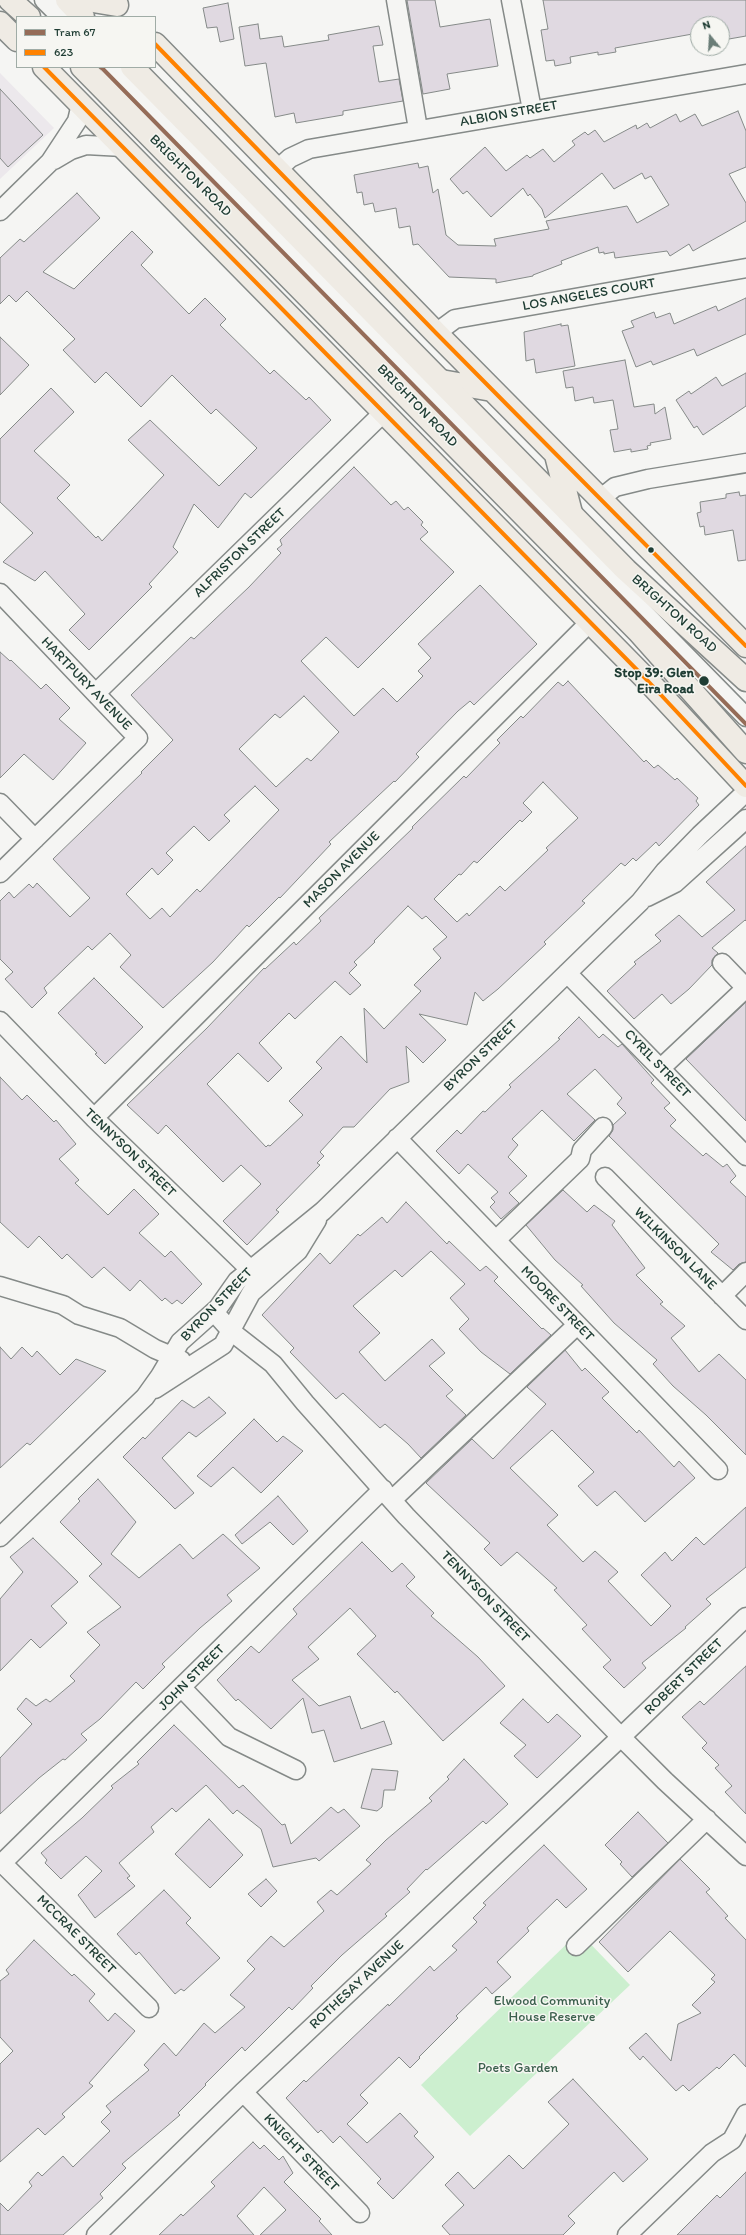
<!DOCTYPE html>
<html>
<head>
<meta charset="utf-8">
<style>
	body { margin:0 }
	#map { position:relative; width:746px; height:2235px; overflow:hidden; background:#f5f5f3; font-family:Itim,sans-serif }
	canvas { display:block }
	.legend { position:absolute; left:16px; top:16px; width:140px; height:52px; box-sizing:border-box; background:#f6f6f2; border:1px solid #a0aca6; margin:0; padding:5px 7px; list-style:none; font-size:12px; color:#1f3d34 }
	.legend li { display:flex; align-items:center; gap:8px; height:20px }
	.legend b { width:20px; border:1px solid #a0aca6 }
	.north { position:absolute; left:690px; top:16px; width:40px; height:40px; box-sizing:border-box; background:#f6f6f2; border:1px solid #a0aca6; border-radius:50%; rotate:342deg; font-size:11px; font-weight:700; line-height:16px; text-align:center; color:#1f3d34 }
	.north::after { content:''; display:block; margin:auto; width:14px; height:18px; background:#6a7d77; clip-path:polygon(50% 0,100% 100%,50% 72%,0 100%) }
</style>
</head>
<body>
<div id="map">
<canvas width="746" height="2235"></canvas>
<ul class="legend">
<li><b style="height:5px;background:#956c58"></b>Tram 67</li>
<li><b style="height:5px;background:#ff8200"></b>623</li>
</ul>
<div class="north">N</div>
</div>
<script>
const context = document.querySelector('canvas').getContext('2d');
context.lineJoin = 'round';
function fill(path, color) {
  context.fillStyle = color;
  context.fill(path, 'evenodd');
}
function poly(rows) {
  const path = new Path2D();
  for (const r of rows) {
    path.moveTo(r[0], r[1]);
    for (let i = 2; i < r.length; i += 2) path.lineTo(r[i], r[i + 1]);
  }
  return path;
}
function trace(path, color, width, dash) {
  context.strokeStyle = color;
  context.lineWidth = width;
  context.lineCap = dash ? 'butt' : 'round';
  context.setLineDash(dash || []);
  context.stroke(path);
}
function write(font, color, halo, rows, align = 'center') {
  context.font = font + ' Itim,sans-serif';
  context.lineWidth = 3;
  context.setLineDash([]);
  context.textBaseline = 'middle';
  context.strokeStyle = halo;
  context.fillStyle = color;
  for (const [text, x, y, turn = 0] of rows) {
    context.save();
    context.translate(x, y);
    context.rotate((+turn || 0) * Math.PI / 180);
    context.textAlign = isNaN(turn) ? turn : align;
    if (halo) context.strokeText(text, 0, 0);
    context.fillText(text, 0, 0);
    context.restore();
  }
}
fill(poly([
	[0,73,54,128,0,179]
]), '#ece8ec');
fill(poly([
	[579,1932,630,1985,470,2136,421,2085]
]), '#ccefcf');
const building = poly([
	[407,0,435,0,440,27,490,19,498,66,447,74,450,89,423,94,407,0],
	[543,0,746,0,746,36,729,39,727,27,724,28,723,24,698,24,698,33,615,48,616,52,598,55,598,52,570,57,571,63,555,66,554,60,546,61,541,30,548,29,543,0],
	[228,3,234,39,220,42,217,27,207,28,203,8,228,3],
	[258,24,260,39,282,36,284,47,329,40,328,35,379,26,383,45,373,46,379,82,399,79,403,101,343,111,343,115,296,123,294,113,275,117,266,63,245,66,239,27,258,24],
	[0,89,43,135,8,167,0,158,0,89],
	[738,111,746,131,746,167,729,174,746,203,746,221,693,251,689,244,670,256,667,251,615,258,614,252,604,254,604,252,599,253,598,247,561,261,562,264,533,275,533,276,496,283,496,279,449,277,418,244,413,245,410,226,399,228,396,208,375,212,373,203,364,205,362,192,357,193,354,175,418,163,419,168,428,166,433,193,438,189,446,235,458,245,496,246,494,239,549,229,546,221,627,206,637,223,669,205,651,176,645,179,642,173,614,189,602,173,545,218,542,209,530,194,528,196,523,188,491,217,467,191,463,194,450,179,485,147,506,171,527,155,530,158,543,149,554,162,575,145,572,141,585,132,588,135,595,130,604,142,636,125,637,129,647,123,650,128,676,114,680,122,695,114,702,126,738,111],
	[77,193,100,218,43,272,74,289,132,231,153,252,141,265,189,314,205,298,226,319,220,325,270,374,274,370,306,400,309,397,331,420,251,498,245,493,218,528,194,504,173,547,178,552,149,584,152,587,89,650,69,630,85,614,45,571,35,581,3,562,33,533,0,502,0,439,51,388,74,412,34,451,70,485,57,498,96,538,98,536,102,541,164,475,128,440,150,420,219,486,257,448,216,409,211,414,172,375,141,407,106,372,95,383,63,350,75,339,27,291,16,302,9,295,0,304,0,258,20,239,24,242,77,193],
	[746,298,746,334,697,356,694,349,653,365,651,361,636,367,622,331,634,327,631,321,654,312,656,318,670,313,674,324,716,306,718,311,746,298],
	[561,324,561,326,568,325,575,366,536,373,534,359,526,361,524,332,561,324],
	[0,337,29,365,0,395,0,337],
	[625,360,634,407,654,404,655,414,665,407,671,439,650,443,651,445,647,446,648,449,631,452,631,449,614,452,610,430,618,429,613,400,594,403,593,397,575,401,573,387,566,388,563,371,625,360],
	[746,373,746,406,703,435,697,426,694,428,676,400,689,391,691,394,716,377,722,386,746,373],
	[354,467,391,505,396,501,404,510,408,507,423,522,421,525,428,532,420,539,454,572,358,668,326,637,301,661,354,716,383,688,397,702,423,676,418,671,431,658,418,644,480,585,537,644,474,705,470,701,458,711,416,754,419,757,395,782,394,781,329,842,331,844,280,898,279,897,249,927,247,925,213,962,163,1008,120,967,131,955,110,933,92,950,88,946,44,988,47,993,32,1008,5,979,13,972,0,959,0,901,9,892,14,898,29,884,33,888,37,883,70,917,90,898,53,859,142,773,141,772,173,740,131,695,191,637,194,639,249,587,281,553,277,549,282,545,280,540,354,467],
	[304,696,339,732,311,761,307,758,276,787,239,749,275,714,280,718,304,696],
	[255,786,279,810,200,892,197,889,170,917,162,908,150,919,126,894,152,868,158,875,173,860,166,853,194,826,209,841,230,821,224,815,255,786],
	[739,492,740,496,746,495,746,560,738,561,733,530,705,535,704,526,700,527,697,513,701,512,700,502,726,498,726,494,739,492],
	[0,652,10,661,11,660,41,689,46,684,70,708,59,719,86,743,53,780,24,754,0,778,0,652],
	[568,681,644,762,646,760,654,768,658,765,675,780,677,778,698,798,696,801,699,805,659,846,656,842,636,861,633,858,625,866,621,863,582,901,585,903,544,942,546,944,498,989,483,1001,475,992,467,1025,419,1014,446,1040,423,1063,406,1046,409,1082,390,1089,354,1127,343,1127,320,1152,324,1156,317,1163,320,1165,276,1210,279,1212,247,1245,223,1221,261,1184,241,1165,223,1182,166,1125,158,1134,127,1105,207,1028,264,968,265,969,294,942,296,945,321,921,319,918,413,828,412,827,464,776,466,778,500,743,497,740,521,716,523,718,558,682,563,686,568,681],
	[543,782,578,818,546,848,548,850,505,891,500,886,469,916,467,913,457,922,434,899,459,874,461,875,474,861,477,863,520,820,522,822,532,812,523,803,543,782],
	[408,906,422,919,426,916,447,937,433,949,441,958,414,985,421,991,384,1029,364,1008,367,1063,341,1036,316,1062,322,1068,289,1101,303,1115,270,1146,268,1145,266,1147,207,1084,238,1053,268,1082,282,1068,259,1043,289,1013,295,1019,335,981,350,995,361,985,349,973,357,965,354,962,375,942,374,941,408,906],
	[746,846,746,921,745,920,712,948,718,953,712,960,712,965,689,989,671,1004,662,994,634,1019,607,991,636,964,634,962,661,941,655,935,679,915,702,937,735,910,706,882,746,846],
	[94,978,143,1027,105,1064,95,1054,97,1053,58,1013,94,978],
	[746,1002,746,1121,686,1059,746,1002],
	[579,1017,599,1038,603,1034,618,1047,622,1044,654,1080,651,1083,670,1103,664,1108,676,1120,670,1126,703,1156,706,1153,723,1167,727,1164,736,1176,730,1182,746,1197,746,1262,739,1264,733,1270,711,1252,719,1244,609,1136,613,1130,613,1125,626,1113,617,1104,622,1098,595,1069,567,1094,595,1120,574,1141,542,1110,512,1139,518,1145,508,1157,527,1176,509,1193,519,1203,501,1219,490,1207,495,1202,491,1198,498,1192,468,1164,459,1174,436,1151,457,1130,461,1134,483,1111,485,1112,511,1087,509,1085,560,1039,558,1038,579,1017],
	[0,1077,22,1100,27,1095,54,1122,56,1120,76,1144,59,1159,79,1180,75,1183,108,1215,134,1189,159,1214,139,1233,165,1257,171,1251,202,1284,182,1304,177,1300,172,1304,165,1298,162,1301,140,1280,130,1291,104,1267,92,1278,67,1254,62,1259,39,1236,28,1248,0,1222,0,1077],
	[563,1190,587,1212,594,1205,615,1221,612,1225,645,1268,636,1275,663,1302,660,1304,685,1326,671,1338,699,1372,719,1354,746,1380,746,1455,706,1415,673,1386,653,1364,657,1360,614,1323,581,1286,583,1285,555,1260,526,1225,563,1190],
	[406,1202,447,1244,449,1241,480,1271,486,1266,498,1277,494,1281,542,1329,543,1328,551,1335,510,1374,481,1352,459,1329,469,1319,450,1298,465,1284,431,1251,402,1277,395,1270,353,1306,380,1333,359,1352,385,1381,432,1339,445,1353,429,1366,453,1390,446,1396,466,1415,421,1458,408,1444,385,1424,380,1428,343,1393,336,1399,290,1352,294,1348,262,1315,320,1253,330,1264,358,1234,360,1236,382,1217,387,1223,406,1202],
	[0,1347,11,1359,22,1347,32,1357,37,1351,60,1375,76,1359,106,1371,30,1445,27,1443,0,1468,0,1347],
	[565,1350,582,1371,585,1368,609,1392,602,1398,637,1433,639,1430,674,1467,679,1461,695,1478,645,1522,615,1491,597,1506,578,1486,594,1472,552,1430,510,1468,558,1515,547,1525,583,1562,595,1551,618,1572,608,1581,651,1626,671,1606,641,1575,665,1552,672,1561,696,1537,704,1545,746,1507,746,1567,706,1599,711,1604,685,1627,686,1628,642,1663,646,1668,624,1688,603,1667,611,1660,582,1629,587,1625,554,1590,557,1588,517,1552,501,1566,484,1549,490,1543,426,1483,472,1439,493,1459,546,1404,527,1387,565,1350],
	[209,1397,226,1413,196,1437,189,1432,162,1458,194,1493,175,1509,123,1457,143,1437,145,1439,182,1400,194,1408,209,1397],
	[254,1419,277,1442,283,1436,303,1451,261,1493,233,1467,211,1487,197,1476,254,1419],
	[98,1479,136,1522,111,1554,139,1578,180,1544,193,1559,223,1534,260,1568,227,1595,232,1601,200,1628,162,1664,165,1667,143,1689,136,1682,100,1719,81,1734,87,1740,65,1760,63,1759,39,1778,0,1814,0,1758,32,1724,17,1709,26,1698,36,1706,46,1699,50,1702,75,1681,70,1676,100,1645,87,1632,121,1607,89,1576,102,1564,60,1522,80,1501,78,1499,98,1479],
	[278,1496,308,1531,293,1545,270,1522,242,1544,235,1535,278,1496],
	[33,1538,78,1582,51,1606,67,1623,40,1648,31,1639,0,1671,0,1599,23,1572,10,1557,33,1538],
	[362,1542,392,1572,402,1563,415,1577,406,1586,434,1613,431,1616,478,1657,505,1686,443,1741,397,1691,395,1693,357,1654,376,1636,350,1608,308,1647,319,1659,292,1680,319,1706,350,1696,361,1729,384,1721,392,1744,334,1762,324,1730,312,1733,303,1698,271,1729,238,1699,236,1701,217,1680,251,1646,259,1653,297,1614,293,1609,362,1542],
	[746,1666,746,1814,725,1792,732,1786,715,1768,719,1765,702,1748,707,1743,682,1717,700,1701,704,1705,746,1666],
	[523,1699,548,1723,557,1714,581,1736,537,1778,514,1756,526,1745,500,1723,523,1699],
	[174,1725,239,1788,243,1785,282,1825,285,1824,291,1844,331,1807,338,1813,344,1809,360,1826,319,1861,316,1858,273,1867,261,1829,237,1810,233,1814,206,1785,176,1812,172,1808,151,1827,154,1832,119,1863,130,1876,127,1878,135,1886,95,1918,78,1895,102,1871,86,1856,61,1879,45,1863,47,1860,41,1853,82,1818,113,1788,111,1786,139,1764,137,1762,174,1725],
	[464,1759,508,1804,486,1824,483,1821,427,1870,426,1869,407,1889,410,1892,385,1914,387,1916,342,1955,311,1986,313,1988,292,2010,289,2007,245,2051,242,2047,205,2084,206,2085,178,2113,180,2115,122,2164,126,2168,100,2194,103,2198,71,2228,63,2235,0,2235,0,2203,8,2211,32,2186,29,2182,38,2172,42,2176,63,2156,73,2167,110,2131,101,2122,111,2112,106,2106,149,2070,144,2065,164,2043,176,2056,204,2023,215,2033,245,2007,230,1995,255,1969,247,1961,271,1936,284,1947,324,1911,317,1902,331,1890,337,1895,371,1864,366,1860,386,1840,432,1801,429,1798,449,1779,447,1777,464,1759],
	[372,1769,398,1771,395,1790,384,1790,382,1807,377,1811,361,1808,372,1769],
	[638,1812,668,1843,632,1877,620,1864,622,1862,605,1845,638,1812],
	[209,1819,243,1855,210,1888,175,1854,209,1819],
	[544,1845,587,1889,566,1908,557,1899,527,1928,529,1931,497,1962,511,1977,492,1994,486,1987,456,2016,458,2018,419,2057,420,2058,410,2068,399,2057,360,2095,368,2103,347,2124,367,2143,400,2113,418,2132,414,2136,434,2157,393,2199,377,2183,381,2179,340,2136,333,2143,321,2130,318,2133,286,2098,304,2080,306,2082,388,2004,389,2006,430,1966,434,1971,457,1950,452,1946,477,1922,473,1918,486,1905,483,1903,544,1845],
	[680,1859,710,1889,706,1892,728,1916,725,1918,746,1940,746,2067,734,2054,719,2069,717,2067,689,2091,683,2085,676,2091,643,2056,640,2060,629,2048,646,2033,671,2061,678,2024,701,2013,692,2005,715,1982,711,1979,715,1975,670,1931,628,1972,599,1942,680,1859],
	[266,1879,277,1891,261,1907,248,1894,266,1879],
	[164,1890,191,1918,186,1923,220,1958,184,1991,181,1989,175,1994,139,1952,136,1955,117,1934,164,1890],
	[34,1940,72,1976,74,1974,95,1994,89,2001,108,2021,115,2013,135,2031,89,2083,93,2086,62,2114,65,2117,45,2135,38,2128,0,2162,0,2064,13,2051,0,2037,0,1981,9,1974,6,1970,34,1940],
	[573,2079,648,2159,623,2182,614,2172,568,2216,575,2223,563,2235,450,2235,442,2226,464,2205,445,2185,458,2172,474,2189,509,2155,523,2169,569,2124,548,2102,573,2079],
	[253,2142,260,2149,264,2145,279,2160,283,2156,293,2173,284,2182,321,2219,319,2221,332,2235,260,2235,286,2210,264,2187,237,2216,254,2235,159,2235,181,2214,183,2216,215,2186,211,2182,253,2142],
	[746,2172,746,2235,677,2235,717,2195,720,2198,746,2172]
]);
fill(building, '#e0d9e1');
trace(building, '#858a88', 1);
const minor = poly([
	[44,0,61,17],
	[396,0,418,129],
	[511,0,532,110],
	[109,67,746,717],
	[54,160,71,150,86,145,123,147],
	[278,169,290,158,309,149,746,74],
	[0,211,50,162,77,121,81,104],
	[436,333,455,319,746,268],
	[600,499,615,487,648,479,746,463],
	[0,593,138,738,0,873],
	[96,693,383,413],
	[0,803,35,839],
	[647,897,675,883,746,819],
	[722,963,746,988],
	[567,973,746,1156],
	[0,1021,94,1118,263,1282],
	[661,1068,746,988],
	[94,1118,590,622],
	[397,1138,718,1470],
	[605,1177,746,1320],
	[496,1240,580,1159,582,1150,603,1127],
	[0,1286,63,1305,79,1315,120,1328,155,1349,181,1360],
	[722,1296,746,1272],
	[214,1312,232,1332,273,1364,305,1403,406,1516,621,1737,665,1781,746,1856],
	[155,1389,223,1345,251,1293,298,1251,317,1220],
	[392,1500,577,1325],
	[0,1537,145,1397,160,1376,180,1342,218,1308,237,1281,323,1211,640,902,665,871,700,835,746,792],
	[182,1688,229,1737,296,1770],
	[2,1863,149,2008],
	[0,1865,383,1489],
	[576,1946,707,1819],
	[243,2092,360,2213],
	[96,2235,243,2092,621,1737,746,1617],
	[627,2235,712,2153,732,2140,746,2114]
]);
const major = poly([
	[87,0,117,5],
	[0,23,17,40],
	[155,44,436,333,746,646],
	[44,67,647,680,746,786],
	[441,381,492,390],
	[556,455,571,513]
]);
const highway = poly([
	[10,0,29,17],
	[67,0,83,17],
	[82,67,638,631,746,752],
	[132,67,626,570,746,680]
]);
trace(minor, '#858a88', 21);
trace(major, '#858a88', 25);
trace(highway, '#858a88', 25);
trace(minor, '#f5f5f3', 18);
trace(major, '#efebe4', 22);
trace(highway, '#efebe4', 22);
trace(poly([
	[155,44,436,333,746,646],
	[44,67,647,680,746,786]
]), '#ff8200', 4);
trace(poly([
	[101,67,746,724]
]), '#956c58', 4);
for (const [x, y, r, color] of [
	[651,550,3.5,"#1f3d34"],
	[704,681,5.5,"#1f3d34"]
]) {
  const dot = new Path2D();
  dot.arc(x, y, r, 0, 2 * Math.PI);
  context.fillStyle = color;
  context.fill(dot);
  trace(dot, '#f6f6f2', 1.5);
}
write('14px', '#1f3d34', '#f6f6f2', [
	["ALBION STREET",509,114,-10],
	["BRIGHTON ROAD",190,176,45],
	["LOS ANGELES COURT",589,295,-10],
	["BRIGHTON ROAD",417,406,46],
	["ALFRISTON STREET",240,553,-44],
	["BRIGHTON ROAD",674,614,42],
	["HARTPURY AVENUE",86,684,46],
	["MASON AVENUE",342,870,-45],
	["BYRON STREET",481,1056,-44],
	["CYRIL STREET",657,1064,46],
	["TENNYSON STREET",130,1153,44],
	["WILKINSON LANE",675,1249,45],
	["MOORE STREET",557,1304,46],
	["BYRON STREET",217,1305,-46],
	["TENNYSON STREET",485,1597,46],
	["ROBERT STREET",684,1677,-44],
	["JOHN STREET",192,1678,-45],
	["MCCRAE STREET",76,1935,45],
	["ROTHESAY AVENUE",357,1985,-43],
	["KNIGHT STREET",301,2153,46]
]);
write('bold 14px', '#1f3d34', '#f6f6f2', [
	["Stop 39: Glen",694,673],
	["Eira Road",694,689]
], 'right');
write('14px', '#3b604d', '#f6f6f2', [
	["Elwood Community",552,2001],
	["House Reserve",552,2017],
	["Poets Garden",518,2068]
]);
</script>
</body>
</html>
